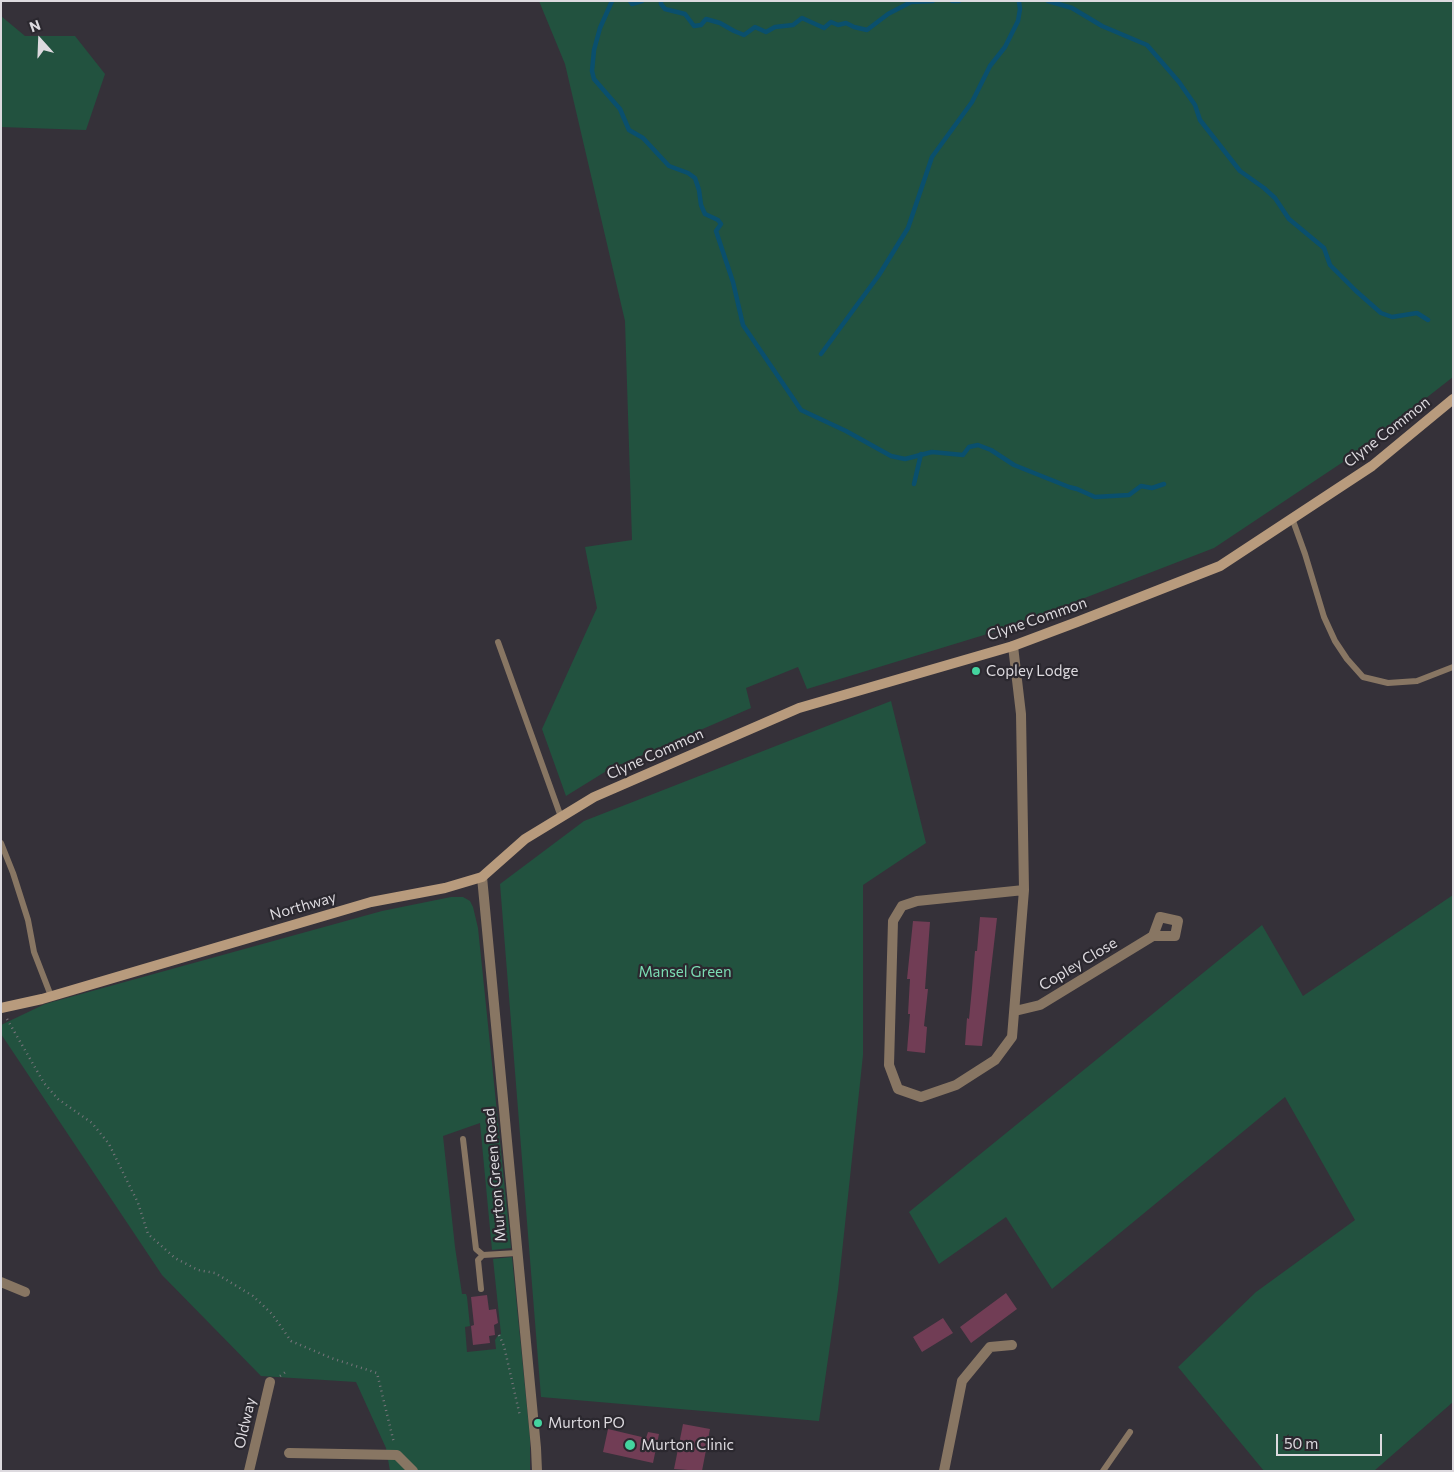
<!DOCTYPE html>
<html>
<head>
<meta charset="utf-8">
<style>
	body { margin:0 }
	#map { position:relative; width:1454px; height:1472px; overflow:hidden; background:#353139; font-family:Commissioner,sans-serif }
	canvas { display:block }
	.frame { position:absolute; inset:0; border:2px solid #dddadf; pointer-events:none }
	.north { position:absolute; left:15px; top:15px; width:50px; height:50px; -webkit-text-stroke:4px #2b282f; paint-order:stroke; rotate:340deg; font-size:14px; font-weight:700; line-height:20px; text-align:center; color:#dddadf }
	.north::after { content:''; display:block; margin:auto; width:18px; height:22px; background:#dddadf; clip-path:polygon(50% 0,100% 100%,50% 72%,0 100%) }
	.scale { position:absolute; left:1276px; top:1434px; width:106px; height:22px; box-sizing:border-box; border:2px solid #dddadf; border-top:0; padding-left:6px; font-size:15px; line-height:18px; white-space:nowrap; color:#dddadf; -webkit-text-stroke:4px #2b282f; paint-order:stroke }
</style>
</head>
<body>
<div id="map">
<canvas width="1454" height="1472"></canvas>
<div class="frame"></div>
<div class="north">N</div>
<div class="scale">50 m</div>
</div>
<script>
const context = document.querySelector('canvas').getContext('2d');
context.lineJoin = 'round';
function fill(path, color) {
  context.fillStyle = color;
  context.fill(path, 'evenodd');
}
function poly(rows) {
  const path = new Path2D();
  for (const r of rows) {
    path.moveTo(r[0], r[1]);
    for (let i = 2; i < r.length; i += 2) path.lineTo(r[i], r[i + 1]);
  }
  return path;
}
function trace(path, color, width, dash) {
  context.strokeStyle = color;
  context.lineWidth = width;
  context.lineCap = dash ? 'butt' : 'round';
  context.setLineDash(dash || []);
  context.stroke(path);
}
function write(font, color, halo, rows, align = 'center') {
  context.font = font + ' Commissioner,sans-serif';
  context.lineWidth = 4.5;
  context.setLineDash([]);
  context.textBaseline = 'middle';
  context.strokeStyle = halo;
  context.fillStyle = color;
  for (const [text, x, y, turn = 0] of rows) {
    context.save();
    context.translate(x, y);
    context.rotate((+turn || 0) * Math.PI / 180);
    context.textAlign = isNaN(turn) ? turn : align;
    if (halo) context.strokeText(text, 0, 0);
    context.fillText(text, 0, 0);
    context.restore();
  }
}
fill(poly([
	[539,1,1453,1,1453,377,1352,456,1214,548,1007,628,807,689,798,667,746,688,751,708,608,770,566,796,542,729,597,608,585,547,632,540,625,321,565,64],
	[1,16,25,36,75,36,105,74,86,130,1,127],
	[891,701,926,843,863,885,863,1055,838,1290,819,1421,541,1397,500,884,584,821],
	[1453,895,1453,1402,1374,1471,1264,1471,1178,1367,1256,1292,1355,1220,1285,1097,1052,1289,1006,1217,939,1264,909,1212,1262,925,1303,996],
	[451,897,463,897,470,901,473,907,478,928,511,1248,492,1250,480,1123,443,1136,455,1247,462,1294,466,1294,467,1297,470,1326,465,1327,467,1352,496,1349,495,1340,498,1335,501,1334,493,1259,512,1257,530,1438,530,1471,390,1471,386,1448,356,1382,261,1376,162,1275,1,1034,1,1025,45,1004,382,911]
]), '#22523f');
trace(poly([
	[612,1,600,28,594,50,592,71,594,79,620,109,629,130,643,138,669,166,688,173,695,178,699,190,701,205,705,214,718,220,721,224,716,231,733,282,743,325,801,410,846,431,891,456,905,459,932,452,963,455,969,447,978,445,991,450,1014,465,1069,487,1077,489,1095,497,1129,495,1141,486,1152,488,1164,484],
	[630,1,632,4,642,1],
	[661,1,661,4,665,9,685,14,694,26,701,25,706,19,720,23,734,31,744,35,755,27,766,32,775,27,793,25,802,18,824,28,831,22,838,25,846,23,854,27,867,30,888,14,911,2,933,1],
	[952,1,959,1],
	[1048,1,1072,8,1102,26,1147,45,1179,82,1195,105,1200,120,1240,171,1264,188,1275,198,1289,219,1324,248,1330,265,1356,291,1381,313,1392,317,1417,313,1428,320],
	[821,354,879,275,908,228,932,157,972,102,990,66,1005,47,1018,21,1020,9,1019,2],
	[914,484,921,454]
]), '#0a4f6d', 4.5);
fill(poly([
	[980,917,997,918,982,1046,965,1045,967,1018,969,1019,972,988,975,951,977,951],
	[913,921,930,922,925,989,928,989,924,1026,927,1027,925,1053,907,1051,910,1014,908,1014,910,979,907,979],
	[1006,1293,1017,1309,971,1343,960,1327],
	[487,1295,489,1310,496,1309,498,1323,494,1325,495,1335,489,1336,490,1343,473,1345,471,1326,474,1325,471,1297],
	[943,1318,953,1333,922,1352,913,1337],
	[683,1424,710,1429,702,1471,674,1469],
	[608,1429,646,1438,648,1432,659,1434,653,1463,603,1452]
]), '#713d55');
trace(poly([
	[7,1019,44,1083,58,1099,92,1123,109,1144,138,1203,148,1234,175,1258,198,1270,215,1273,253,1296,272,1314,291,1341,331,1358,377,1373,394,1443],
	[499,1335,504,1346,520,1416],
	[280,1376,287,1371]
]), '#77747b', 2.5, [1, 4]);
trace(poly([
	[1292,518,1305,554,1324,617,1335,641,1347,659,1363,677,1388,683,1417,681,1453,667],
	[498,642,561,817],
	[1,843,13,873,28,920,34,952,51,996],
	[463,1139,476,1249,483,1255],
	[481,1289,478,1260,483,1255,517,1253],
	[1103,1471,1130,1432]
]), '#887663', 6);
trace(poly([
	[1013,646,1021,714,1024,890,1012,1037,995,1060,956,1085,921,1097,898,1089,889,1065,893,921,902,906,917,901,1024,890],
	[1015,1011,1040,1005,1153,936,1160,917,1178,921,1175,936,1153,936],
	[1,1282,25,1292],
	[289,1453,397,1455,413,1471],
	[249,1471,270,1382],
	[944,1471,962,1381,990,1347,1012,1345]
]), '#887663', 10);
trace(poly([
	[482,877,536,1448,537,1471]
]), '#887663', 10);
trace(poly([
	[1,1008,42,999,371,902,445,888,482,877,525,839,594,797,799,708,1013,646,1077,622,1220,566,1372,466,1453,399]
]), '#b89b7d', 10);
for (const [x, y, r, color] of [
	[976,671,5,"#44d49f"],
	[538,1423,5,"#44d49f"],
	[630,1445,6,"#44d49f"]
]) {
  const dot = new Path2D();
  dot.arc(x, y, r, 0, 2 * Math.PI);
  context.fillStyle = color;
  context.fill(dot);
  trace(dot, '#2b282f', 2);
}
write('15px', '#dddadf', '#2b282f', [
	["Clyne Common",1387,432,-38],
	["Clyne Common",1037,619,-19],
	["Clyne Common",655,754,-24],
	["Northway",303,906,-16],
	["Copley Close",1078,964,-31],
	["Murton Green Road",495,1175,-95],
	["Oldway",245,1423,-77]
]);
write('15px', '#dddadf', '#2b282f', [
	["Copley Lodge",986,671],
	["Murton PO",548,1423],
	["Murton Clinic",641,1445]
], 'left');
write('15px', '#7bdcb3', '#2b282f', [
	["Mansel Green",685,972]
]);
</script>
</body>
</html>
